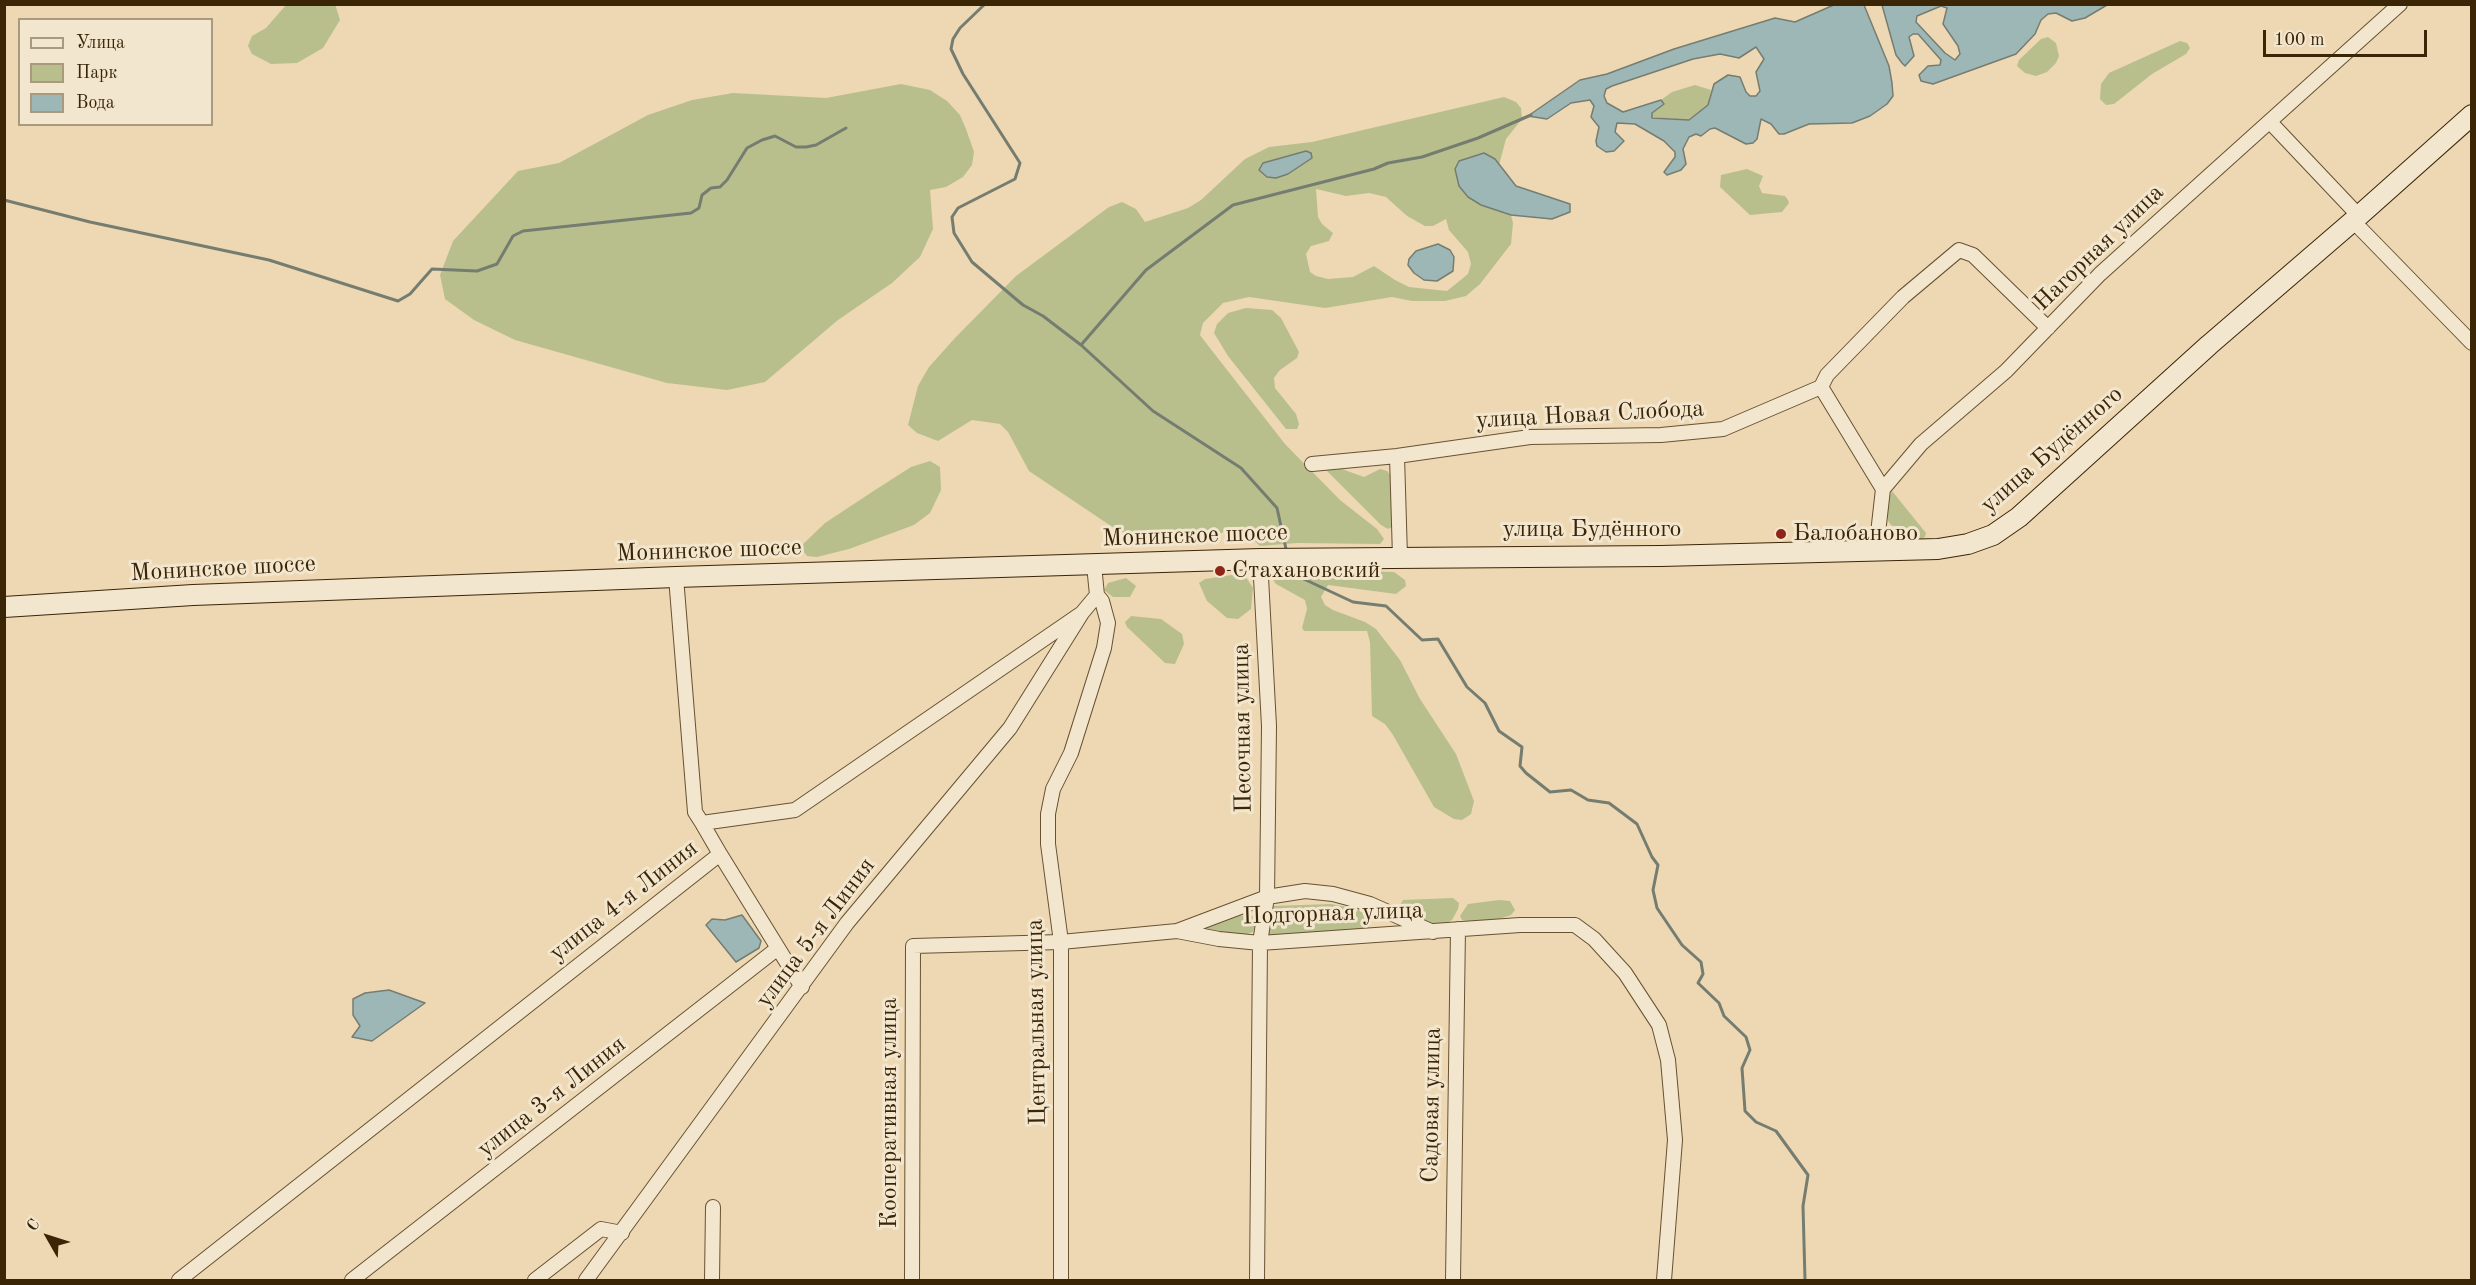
<!DOCTYPE html>
<html>
<head>
<meta charset="utf-8">
<style>
	body { margin:0 }
	#map { position:relative; width:2476px; height:1285px; overflow:hidden; background:#edd8b3; font-family:"Old Standard TT",serif }
	canvas { display:block }
	.frame { position:absolute; inset:0; border:6px solid #3a2507; pointer-events:none }
	.legend { position:absolute; left:18px; top:18px; width:195px; height:108px; box-sizing:border-box; background:#f3e6ce; border:2px solid #a9997e; margin:0; padding:8px 10px; list-style:none; font-size:18px; color:#3a2507 }
	.legend li { display:flex; align-items:center; gap:12px; height:30px }
	.legend b { width:30px; border:2px solid #a9997e }
	.north { position:absolute; left:18px; top:1207px; width:60px; height:60px; -webkit-text-stroke:4px #f3e6ce; paint-order:stroke; rotate:309deg; font-size:16px; font-weight:700; line-height:24px; text-align:center; color:#3a2507 }
	.north::after { content:''; display:block; margin:auto; width:21px; height:27px; background:#3a2507; clip-path:polygon(50% 0,100% 100%,50% 72%,0 100%) }
	.scale { position:absolute; left:2263px; top:30px; width:164px; height:27px; box-sizing:border-box; border:3px solid #3a2507; border-top:0; padding-left:8px; font-size:18px; line-height:21px; white-space:nowrap; color:#3a2507; -webkit-text-stroke:4px #f3e6ce; paint-order:stroke }
</style>
</head>
<body>
<div id="map">
<canvas width="2476" height="1285"></canvas>
<div class="frame"></div>
<ul class="legend">
<li><b style="height:8px;background:#f3e6ce"></b>Улица</li>
<li><b style="height:16px;background:#b8bf8d"></b>Парк</li>
<li><b style="height:16px;background:#9db7b7"></b>Вода</li>
</ul>
<div class="north">С</div>
<div class="scale">100 m</div>
</div>
<script>
const context = document.querySelector('canvas').getContext('2d');
context.lineJoin = 'round';
function fill(path, color) {
  context.fillStyle = color;
  context.fill(path, 'evenodd');
}
function poly(rows) {
  const path = new Path2D();
  for (const r of rows) {
    path.moveTo(r[0], r[1]);
    for (let i = 2; i < r.length; i += 2) path.lineTo(r[i], r[i + 1]);
  }
  return path;
}
function trace(path, color, width, dash) {
  context.strokeStyle = color;
  context.lineWidth = width;
  context.lineCap = dash ? 'butt' : 'round';
  context.setLineDash(dash || []);
  context.stroke(path);
}
function write(font, color, halo, rows, align = 'center') {
  context.font = font + ' "Old Standard TT",serif';
  context.lineWidth = 6;
  context.setLineDash([]);
  context.textBaseline = 'middle';
  context.strokeStyle = halo;
  context.fillStyle = color;
  for (const [text, x, y, turn = 0] of rows) {
    context.save();
    context.translate(x, y);
    context.rotate((+turn || 0) * Math.PI / 180);
    context.textAlign = isNaN(turn) ? turn : align;
    if (halo) context.strokeText(text, 0, 0);
    context.fillText(text, 0, 0);
    context.restore();
  }
}
fill(poly([
	[335,4,340,20,323,48,297,63,271,64,252,54,248,46,252,36,266,28,286,5],
	[2048,37,2056,43,2059,56,2056,63,2047,72,2036,76,2025,73,2017,66,2019,60,2041,39],
	[2180,41,2187,43,2190,48,2186,54,2152,74,2114,104,2106,105,2100,99,2101,84,2109,73],
	[901,84,930,90,947,101,960,115,966,129,974,152,972,165,963,177,946,187,930,190,933,229,920,257,892,283,838,320,765,382,727,390,667,383,515,340,474,320,445,299,440,275,453,241,518,171,559,163,648,115,692,100,733,93,826,98],
	[1695,85,1711,90,1708,105,1699,115,1689,120,1652,117,1652,113,1664,104,1661,100,1672,92],
	[1504,97,1516,102,1521,108,1522,119,1506,139,1499,165,1495,159,1484,153,1460,161,1481,205,1511,215,1513,223,1511,244,1480,284,1466,296,1445,301,1412,301,1392,297,1325,308,1249,297,1223,303,1203,323,1200,335,1206,343,1285,444,1340,500,1377,529,1384,539,1380,544,1297,543,1260,546,1245,532,1235,528,1199,541,1147,541,1133,538,1111,526,1029,471,1008,432,1000,424,972,420,938,441,917,433,908,425,918,386,929,367,955,338,1016,276,1109,207,1122,202,1136,209,1145,222,1188,208,1201,200,1245,159,1269,147,1312,142],
	[1316,189,1346,196,1369,193,1386,197,1407,216,1425,226,1433,226,1446,219,1449,230,1468,252,1471,264,1468,274,1447,291,1409,287,1395,280,1374,266,1353,277,1328,279,1316,276,1310,272,1306,254,1311,246,1329,241,1333,233,1322,224,1318,217],
	[1747,169,1763,176,1759,186,1762,193,1785,196,1788,200,1789,203,1782,212,1750,215,1720,187,1721,175],
	[1246,308,1272,310,1281,318,1299,352,1297,358,1280,370,1274,378,1275,388,1296,414,1299,424,1297,429,1286,429,1228,356,1214,333,1217,324,1228,313],
	[930,461,940,467,941,490,930,513,914,525,849,549,817,557,807,556,800,547,825,523,872,492,911,467],
	[1324,468,1339,468,1364,477,1380,469,1387,471,1392,477,1393,527,1388,529,1381,525],
	[1892,491,1926,533,1925,537,1921,539,1891,525,1888,521,1888,501],
	[1284,569,1394,572,1405,580,1406,586,1396,594,1328,585,1321,597,1325,605,1333,610,1365,622,1376,629,1400,660,1420,699,1456,754,1474,801,1471,814,1462,820,1454,819,1434,807,1393,735,1385,724,1372,716,1370,642,1367,631,1304,631,1302,628,1307,609,1305,600,1276,584,1272,578,1274,572],
	[1239,574,1245,576,1253,588,1251,609,1238,619,1227,618,1207,601,1199,583,1205,579],
	[1126,578,1136,586,1130,597,1113,597,1104,590,1108,583],
	[1131,616,1161,619,1182,634,1184,644,1175,664,1165,663,1127,627,1125,622],
	[1453,898,1459,903,1458,909,1452,920,1444,925,1434,925,1420,919,1400,905,1403,900],
	[1499,900,1510,901,1515,910,1511,915,1499,919,1470,922,1462,920,1460,916,1468,904],
	[1331,904,1367,911,1372,914,1370,926,1366,931,1271,936,1268,933,1273,906],
	[1234,915,1254,916,1256,921,1253,932,1244,935,1195,931]
]), '#b8bf8d');
const water = poly([
	[1836,4,1864,5,1889,66,1892,83,1893,96,1887,104,1870,116,1852,123,1809,124,1784,134,1779,134,1771,124,1761,119,1757,139,1753,143,1746,144,1715,128,1710,129,1701,136,1696,134,1689,137,1683,149,1686,164,1681,170,1667,175,1664,172,1675,157,1675,152,1664,141,1635,124,1617,123,1615,132,1624,141,1614,151,1606,152,1597,146,1596,141,1599,127,1591,117,1594,106,1590,100,1571,103,1547,119,1528,116,1580,80,1607,74,1674,49,1775,18,1795,22,1836,4],
	[1756,47,1764,59,1756,72,1760,91,1756,96,1750,96,1746,92,1740,77,1728,75,1714,84,1708,105,1689,120,1652,118,1652,113,1664,104,1661,100,1623,112,1607,103,1604,96,1606,89,1612,86,1693,59,1720,54,1739,58,1756,47],
	[1882,5,2107,5,2085,18,2072,21,2056,13,2048,14,2041,20,2035,34,2016,54,1933,84,1921,81,1919,75,1928,66,1940,65,1941,60,1918,34,1913,34,1909,37,1914,56,1905,66,1902,63,1896,55,1882,5],
	[1941,6,1947,8,1943,24,1958,46,1960,54,1955,60,1945,53,1916,22,1917,16,1941,6],
	[1306,151,1311,153,1312,158,1288,174,1276,178,1267,177,1259,170,1263,163,1306,151],
	[1484,153,1495,159,1516,186,1570,204,1570,212,1552,219,1511,215,1481,205,1468,197,1459,186,1455,169,1459,161,1484,153],
	[1438,244,1450,250,1454,257,1453,271,1437,281,1424,280,1414,273,1408,265,1409,259,1416,251,1438,244],
	[742,915,761,941,759,948,736,962,706,925,712,919,725,920,742,915],
	[389,990,425,1003,372,1041,352,1037,360,1026,353,1015,353,999,365,993,389,990]
]);
fill(water, '#9db7b7');
trace(water, '#757d71', 1.5);
trace(poly([
	[985,4,960,28,953,39,951,49,963,74,1020,163,1015,179,958,208,952,217,954,233,972,262,1023,305,1043,316,1081,345,1153,411,1241,468,1277,508,1286,549],
	[4,200,90,222,269,260,398,301,410,294,432,269,477,271,497,264,513,236,523,231,691,213,699,208,702,195,711,188,720,187,727,180,747,148,762,140,775,136,796,147,806,147,816,145,846,128],
	[1081,345,1146,270,1233,205,1374,169,1388,163,1422,157,1478,138,1531,115],
	[1293,574,1353,602,1386,606,1422,640,1438,639,1467,687,1485,703,1499,731,1522,747,1520,766,1526,773,1550,792,1571,790,1588,800,1609,803,1637,824,1652,857,1658,865,1653,890,1657,908,1682,945,1701,962,1703,974,1698,983,1719,1003,1724,1016,1746,1037,1750,1050,1742,1068,1745,1111,1756,1122,1776,1131,1808,1175,1803,1206,1805,1280]
]), '#757d71', 3);
const minor = poly([
	[2270,122,2359,216],
	[2353,221,2472,343],
	[1821,387,1883,489],
	[1397,456,1400,557],
	[1312,464,1397,456,1530,437,1661,435,1723,429,1821,387,1827,375,1903,297,1959,250,1973,255,2048,328],
	[1876,551,1883,489,1921,444,2006,371,2100,274,2400,4],
	[676,577,695,812,702,823],
	[720,854,802,987],
	[1177,931,1267,897,1305,891,1333,894,1370,904,1433,932],
	[179,1280,720,854,702,823,795,810,1082,613],
	[352,1280,778,948],
	[535,1280,601,1229,622,1233],
	[586,1280,847,923,1010,728,1082,613,1097,595,1094,565],
	[712,1280,713,1207],
	[912,1280,913,946,1061,942,1177,931,1219,939,1260,943,1520,925,1575,925,1594,939,1625,973,1659,1025,1668,1060,1675,1140,1664,1280],
	[1061,1280,1061,942,1048,844,1048,814,1053,789,1071,753,1104,648,1108,623,1102,601,1097,595],
	[1257,1280,1260,943,1267,897,1269,726,1260,559],
	[1453,1280,1458,929]
]);
const secondary = poly([
	[4,607,193,595,676,577,1260,559,1661,556,1938,549,1968,544,1993,535,2019,517,2209,345,2353,221,2472,115]
]);
trace(minor, '#675232', 16);
trace(secondary, '#3a2507', 22);
trace(minor, '#f3e6ce', 14);
trace(secondary, '#f3e6ce', 20);
for (const [x, y, r, color] of [
	[1781,534,6,"#8f2418"],
	[1220,571,6,"#8f2418"]
]) {
  const dot = new Path2D();
  dot.arc(x, y, r, 0, 2 * Math.PI);
  context.fillStyle = color;
  context.fill(dot);
  trace(dot, '#f3e6ce', 2);
}
write('24px', '#3a2507', '#f3e6ce', [
	["Нагорная улица",2099,248,-44],
	["улица Новая Слобода",1590,415,-3],
	["улица Будённого",2052,450,-41],
	["улица Будённого",1592,530],
	["Монинское шоссе",1195,536,-2],
	["Монинское шоссе",709,551,-2],
	["Монинское шоссе",223,569,-3],
	["Песочная улица",1243,728,-91],
	["улица 4-я Линия",624,901,-38],
	["Подгорная улица",1333,914,-2],
	["улица 5-я Линия",816,933,-53],
	["Центральная улица",1037,1022,-91],
	["улица 3-я Линия",552,1097,-38],
	["Садовая улица",1432,1105,-89],
	["Кооперативная улица",890,1113,-90]
]);
write('24px', '#3a2507', '#f3e6ce', [
	["Балобаново",1793,534],
	["Стахановский",1232,571]
], 'left');
</script>
</body>
</html>
